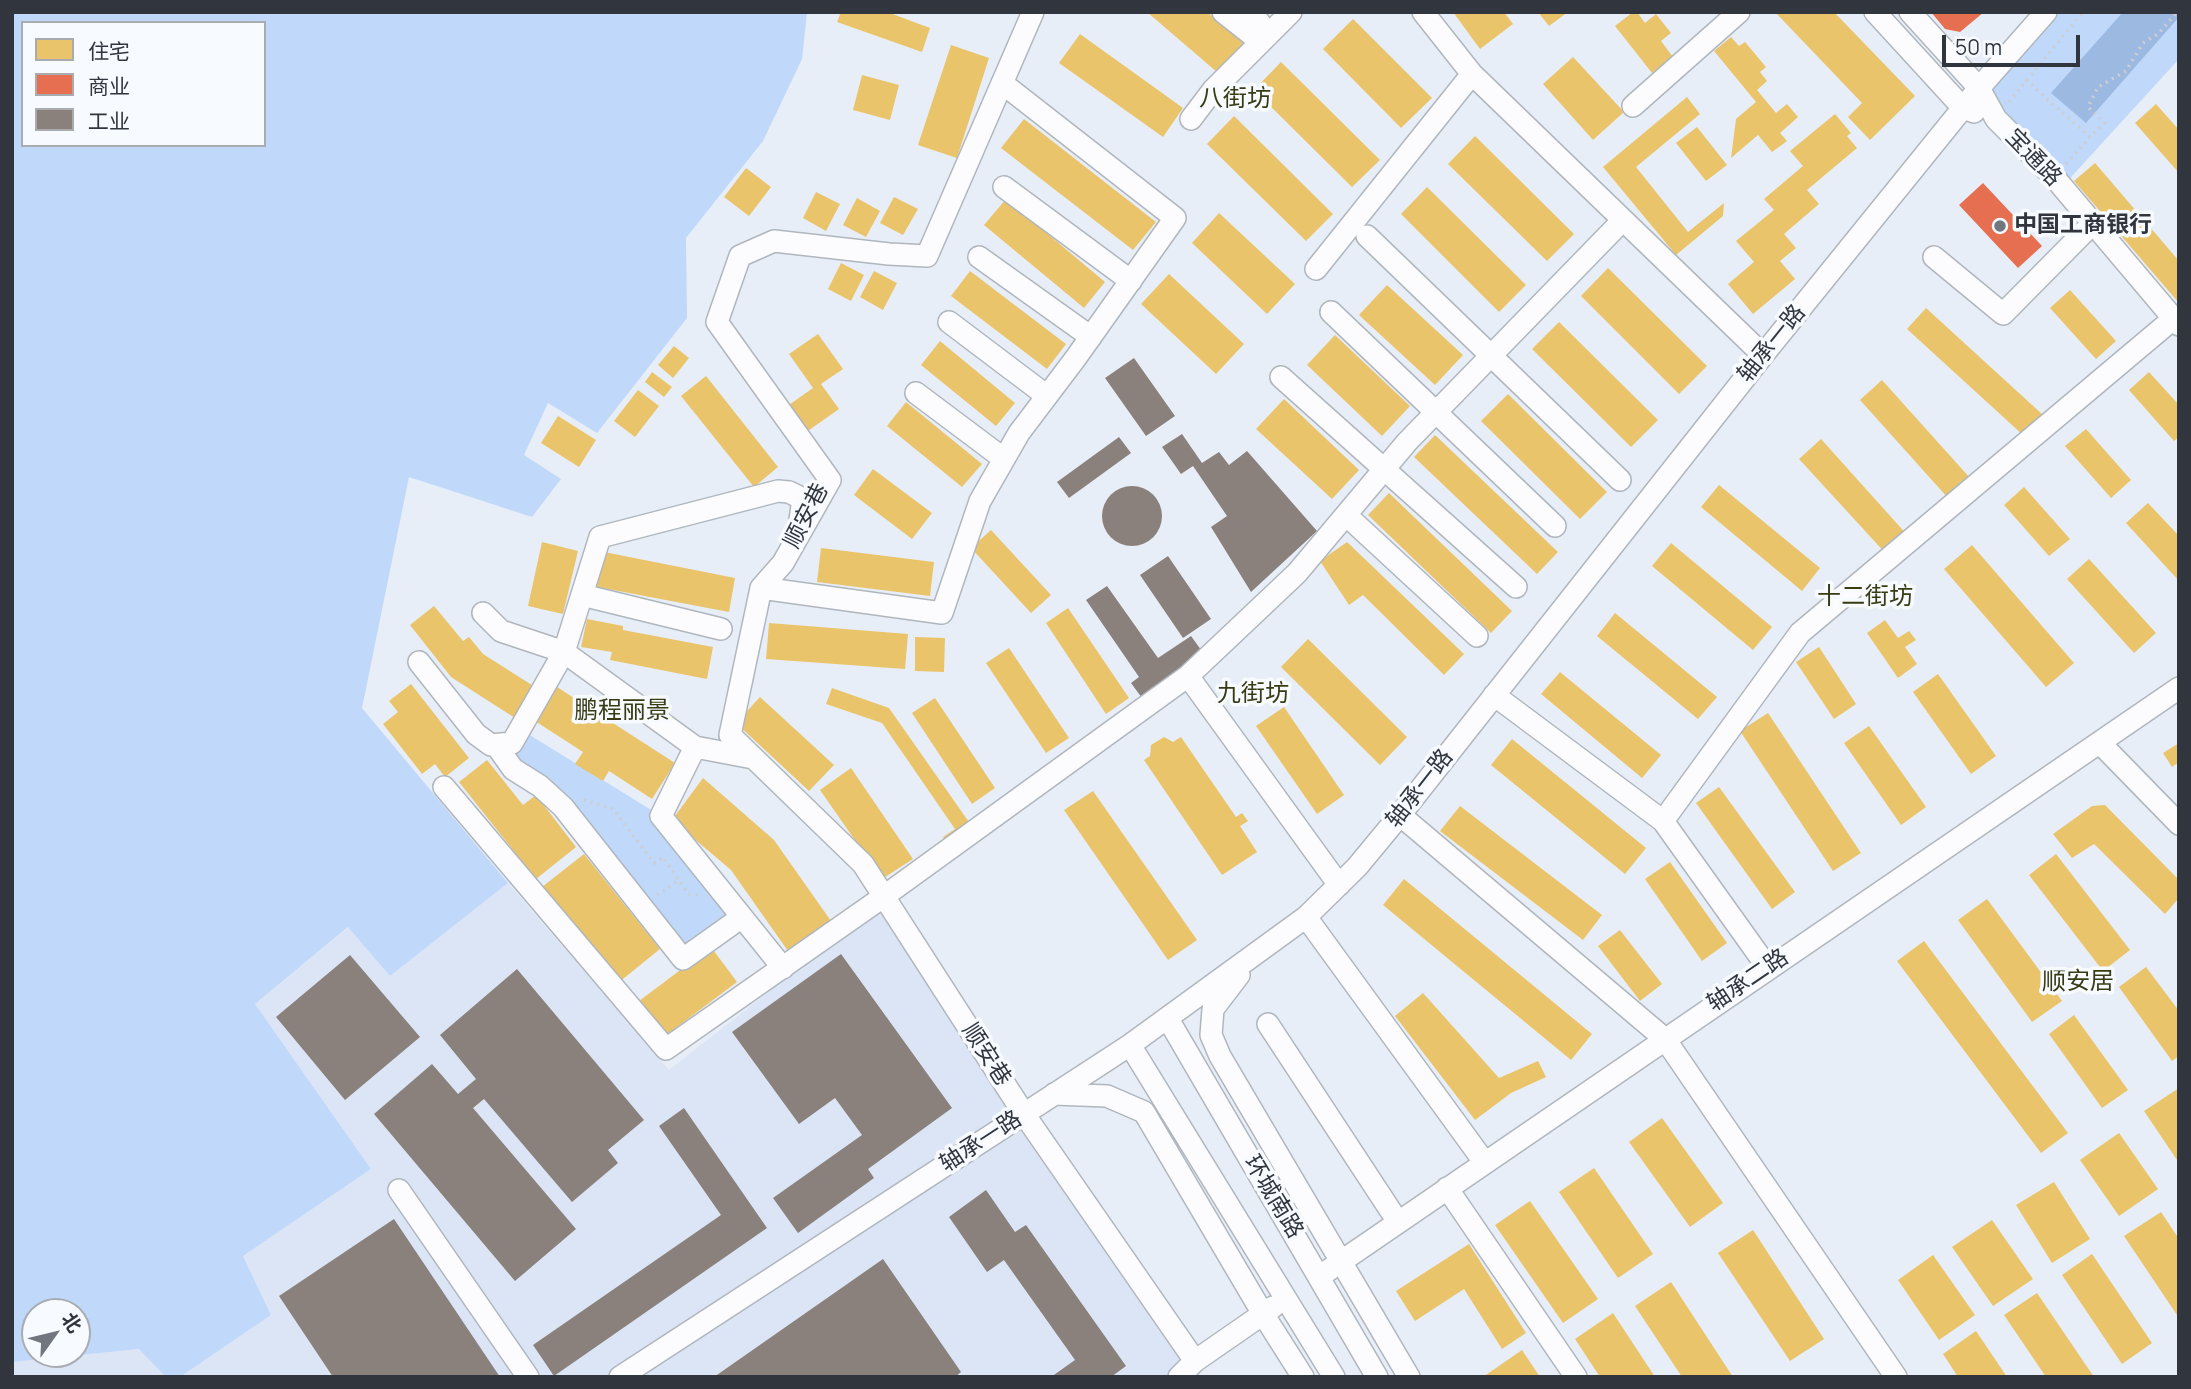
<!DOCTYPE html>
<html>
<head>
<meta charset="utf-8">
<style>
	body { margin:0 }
	#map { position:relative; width:2191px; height:1389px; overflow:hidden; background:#e8eef7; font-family:Manrope,"Noto Sans SC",sans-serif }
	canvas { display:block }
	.frame { position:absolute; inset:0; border:14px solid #31363e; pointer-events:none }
	.legend { position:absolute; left:21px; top:21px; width:245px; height:126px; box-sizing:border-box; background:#f7fafe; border:2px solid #a8acb1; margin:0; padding:9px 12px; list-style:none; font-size:21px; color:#31363e }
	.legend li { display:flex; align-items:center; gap:14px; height:35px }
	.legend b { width:35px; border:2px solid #a8acb1 }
	.north { position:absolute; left:21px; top:1298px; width:70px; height:70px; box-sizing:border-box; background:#f7fafe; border:2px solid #a8acb1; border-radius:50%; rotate:56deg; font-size:19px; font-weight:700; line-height:28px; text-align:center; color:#31363e }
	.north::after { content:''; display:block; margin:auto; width:24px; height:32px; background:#71767f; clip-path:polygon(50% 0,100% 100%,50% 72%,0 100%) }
	.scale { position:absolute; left:1942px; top:35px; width:138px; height:32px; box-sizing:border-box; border:4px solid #31363e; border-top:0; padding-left:9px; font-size:21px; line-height:24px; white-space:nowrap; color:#31363e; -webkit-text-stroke:5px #f7fafe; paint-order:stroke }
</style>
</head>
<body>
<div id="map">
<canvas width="2191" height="1389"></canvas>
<div class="frame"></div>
<ul class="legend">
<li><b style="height:19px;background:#e9c46a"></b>住宅</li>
<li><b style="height:19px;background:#e76f51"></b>商业</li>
<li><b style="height:19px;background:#8a817c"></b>工业</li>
</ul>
<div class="north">北</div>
<div class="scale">50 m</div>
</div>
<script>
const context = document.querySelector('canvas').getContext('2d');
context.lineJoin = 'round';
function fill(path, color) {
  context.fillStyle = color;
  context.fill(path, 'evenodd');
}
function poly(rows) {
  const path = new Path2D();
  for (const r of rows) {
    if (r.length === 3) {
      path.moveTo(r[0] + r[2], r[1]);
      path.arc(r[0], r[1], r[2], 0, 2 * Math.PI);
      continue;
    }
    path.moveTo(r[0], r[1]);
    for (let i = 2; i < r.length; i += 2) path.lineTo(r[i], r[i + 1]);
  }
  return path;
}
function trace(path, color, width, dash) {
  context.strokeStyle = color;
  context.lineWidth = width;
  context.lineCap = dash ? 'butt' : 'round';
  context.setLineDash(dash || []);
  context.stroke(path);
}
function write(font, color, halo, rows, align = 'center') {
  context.font = font + ' Manrope,"Noto Sans SC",sans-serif';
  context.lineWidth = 7;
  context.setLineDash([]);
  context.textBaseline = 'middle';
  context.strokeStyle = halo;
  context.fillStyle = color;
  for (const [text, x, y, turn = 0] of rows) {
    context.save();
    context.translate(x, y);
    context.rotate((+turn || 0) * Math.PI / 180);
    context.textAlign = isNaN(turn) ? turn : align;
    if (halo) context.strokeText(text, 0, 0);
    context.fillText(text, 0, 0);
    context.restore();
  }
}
fill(poly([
	[508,883,669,1070,822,950,883,897,1195,1361,1191,1377,180,1377,271,1315,243,1256,371,1169,255,1004,349,927,390,976],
	[140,1349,166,1377,12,1377,12,1362]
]), '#dbe5f5');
fill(poly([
	[12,12,807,12,802,59,763,141,686,238,687,318,597,433,548,403,524,455,561,479,532,517,409,477,362,708,508,883,390,976,348,927,255,1004,371,1169,243,1256,271,1315,180,1377,166,1377,139,1349,12,1362],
	[23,23,264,23,264,145,23,145],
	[35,1312,77,1312,77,1354,35,1354],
	[2046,12,2179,12,2179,59,2062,187,1979,88],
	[520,729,661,816,742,917,683,959,563,807,513,769,512,743]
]), '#c0d8fa');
fill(poly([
	[2123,12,2179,12,2179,17,2086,123,2051,93]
]), '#9cb9e2');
fill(poly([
	[841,12,887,12,930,28,922,52,837,22],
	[1147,12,1207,12,1243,43,1218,73],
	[1453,12,1504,12,1513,24,1480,49],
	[1538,12,1568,12,1549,26],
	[1633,12,1637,12,1645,23,1656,14,1671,33,1661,41,1673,57,1652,73,1615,26],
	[1775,12,1834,12,1915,96,1870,140,1848,117,1862,103],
	[1353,19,1432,98,1401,128,1323,49],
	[1080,34,1183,108,1163,137,1059,63],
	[1731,37,1739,46,1745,42,1766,67,1760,72,1767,81,1757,90,1776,113,1787,104,1798,117,1780,133,1787,141,1772,152,1758,135,1731,158,1736,119,1756,102,1714,51],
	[951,45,989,58,957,158,918,145],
	[1573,57,1624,112,1593,140,1543,84],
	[1281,62,1380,160,1352,187,1254,90],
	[862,75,899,85,890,120,853,110],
	[1687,97,1700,114,1636,167,1688,232,1724,203,1723,216,1676,255,1603,167],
	[2156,104,2179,130,2179,173,2135,123],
	[1835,114,1851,133,1847,136,1857,148,1807,190,1819,204,1784,234,1796,248,1780,261,1795,279,1753,314,1728,284,1754,262,1736,241,1774,210,1764,199,1803,166,1790,151],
	[1234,116,1333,214,1306,241,1207,144],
	[1024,119,1156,222,1133,250,1001,148],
	[1697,127,1727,165,1706,181,1676,143],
	[1475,136,1574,234,1547,261,1448,164],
	[2095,163,2179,261,2179,303,2074,181],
	[746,168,771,187,749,216,724,197],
	[1427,187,1526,285,1499,312,1401,214],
	[816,192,840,204,826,231,803,218],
	[894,197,918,209,903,235,880,223],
	[857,198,880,211,866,237,843,225],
	[1006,199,1105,282,1084,308,984,225],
	[1219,213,1295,284,1267,314,1192,243],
	[841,263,864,275,851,301,828,289],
	[1608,268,1707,366,1679,394,1581,296],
	[874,271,897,283,883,310,860,297],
	[970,271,1066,344,1047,369,951,296],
	[1169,274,1244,344,1216,374,1141,304],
	[1387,285,1463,355,1435,385,1359,315],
	[2070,290,2116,341,2096,359,2050,308],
	[1926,308,2043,415,2024,436,1907,329],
	[1559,322,1658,420,1631,447,1532,349],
	[818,334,843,369,821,384,839,409,805,433,786,407,813,388,789,354],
	[1335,335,1410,406,1382,436,1307,365],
	[940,341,1015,403,996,426,921,365],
	[674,346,689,358,673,378,658,365],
	[652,372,672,387,664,397,645,382],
	[2149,372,2179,405,2179,437,2174,441,2129,390],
	[706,376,778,467,754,487,681,396],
	[1882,380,1970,478,1948,498,1860,400],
	[638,390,659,406,635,437,614,421],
	[1508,394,1607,492,1580,519,1481,421],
	[1284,399,1359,470,1332,499,1256,429],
	[906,402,982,464,962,487,887,426],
	[558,416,596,440,579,467,541,443],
	[2086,429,2131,480,2111,498,2065,446],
	[1435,435,1558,552,1537,574,1414,457],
	[1821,439,1909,537,1888,556,1799,459],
	[873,469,932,513,912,539,854,495],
	[1719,485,1820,568,1802,591,1701,507],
	[2024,487,2070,539,2049,556,2004,505],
	[1389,493,1512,611,1491,633,1368,515],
	[2148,503,2179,536,2179,581,2126,523],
	[991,530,1051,595,1031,613,971,548],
	[542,542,578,551,563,614,528,606],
	[1347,542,1464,654,1444,675,1363,595,1349,605,1320,561],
	[1671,543,1772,627,1753,650,1652,566],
	[1972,545,2074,663,2046,687,1944,569],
	[821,548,934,562,930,596,817,582],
	[599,551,735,578,729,612,592,586],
	[2089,559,2156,633,2134,653,2067,579],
	[434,606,463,641,469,637,483,654,535,687,515,718,451,677,410,625],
	[1068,608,1129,698,1106,714,1046,623],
	[1615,613,1717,697,1698,719,1597,636],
	[587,619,623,626,623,630,713,647,707,679,610,660,612,652,581,647],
	[1885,620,1898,638,1909,631,1916,640,1905,647,1917,664,1898,678,1867,633],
	[769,623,908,634,905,669,766,659],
	[915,637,945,638,944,672,915,671],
	[1308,639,1407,737,1380,765,1281,667],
	[1819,647,1856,704,1834,719,1796,662],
	[1009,648,1069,738,1046,753,986,663],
	[1560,672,1661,755,1642,778,1541,694],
	[1938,674,1996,756,1971,774,1913,692],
	[411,684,469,758,445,777,435,764,422,774,383,724,398,712,389,701],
	[557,687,675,763,652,799,609,771,603,781,575,764,583,752,535,721],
	[832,688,889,708,971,825,947,843,943,837,955,829,882,723,826,704],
	[760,697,834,765,809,791,736,723],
	[935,698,995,788,972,804,912,713],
	[1284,707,1344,795,1317,814,1256,726],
	[1768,713,1861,853,1833,871,1740,731],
	[1869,726,1926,807,1901,825,1844,743],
	[1164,737,1173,742,1181,737,1236,817,1242,813,1248,821,1240,826,1257,852,1222,875,1144,760,1150,756,1151,745],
	[1512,739,1646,848,1625,874,1491,765],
	[2179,743,2179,762,2172,767,2163,753],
	[487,760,523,805,536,795,576,847,536,879,459,782],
	[851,768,913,859,882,879,820,790],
	[703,778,774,840,831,921,788,951,731,870,672,820],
	[1719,787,1795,892,1772,909,1696,803],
	[1093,791,1197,940,1168,960,1064,810],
	[2105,805,2179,880,2179,898,2165,914,2094,844,2072,858,2053,834,2092,806],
	[1460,806,1602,915,1583,940,1440,831],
	[584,854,660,949,618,983,542,887],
	[2056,854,2130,950,2103,971,2029,875],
	[1670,862,1727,943,1702,961,1645,879],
	[1404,879,1592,1034,1571,1060,1383,905],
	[1987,899,2062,1001,2032,1022,1958,920],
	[1620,930,1662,984,1640,1001,1598,946],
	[1924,941,2068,1133,2041,1153,1897,961],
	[711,947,737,982,665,1036,639,1001],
	[2146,967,2179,1011,2179,1056,2172,1061,2119,987],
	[1423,993,1499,1078,1538,1061,1546,1077,1511,1093,1475,1120,1395,1016],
	[2074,1015,2128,1090,2102,1108,2049,1034],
	[2179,1088,2179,1163,2144,1111],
	[1662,1118,1723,1203,1690,1227,1629,1142],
	[2119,1133,2158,1189,2119,1216,2080,1160],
	[1594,1168,1653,1254,1618,1278,1559,1192],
	[2054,1182,2090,1239,2052,1263,2016,1205],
	[1530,1201,1598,1299,1563,1323,1495,1225],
	[2161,1212,2179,1239,2179,1318,2124,1236],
	[1992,1220,2033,1279,1993,1306,1952,1247],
	[1753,1230,1824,1339,1790,1361,1718,1253],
	[1469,1244,1526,1333,1502,1349,1464,1289,1415,1321,1396,1291],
	[2092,1254,2152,1343,2122,1364,2062,1275],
	[1933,1255,1975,1315,1939,1340,1898,1280],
	[1671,1282,1733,1377,1682,1377,1635,1306],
	[2037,1293,2094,1377,2046,1377,2004,1315],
	[1613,1313,1655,1377,1600,1377,1575,1339],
	[1976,1331,2007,1377,1958,1377,1943,1354],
	[1522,1350,1540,1377,1483,1377]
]), '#e9c46a');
fill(poly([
	[1931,12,1984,12,1960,32,1945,29],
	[1983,183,2042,246,2018,268,1959,205]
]), '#e76f51');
fill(poly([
	[1134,358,1175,416,1146,436,1105,378],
	[1182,434,1202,463,1219,452,1229,465,1247,451,1317,531,1251,592,1211,527,1227,516,1193,466,1181,474,1162,447],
	[1119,437,1131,453,1069,498,1057,482],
	[1132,516,30],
	[1168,556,1211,619,1183,638,1140,575],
	[1107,586,1158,658,1191,636,1204,654,1142,698,1131,683,1139,677,1086,600],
	[841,954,952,1108,868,1169,874,1178,798,1233,773,1198,862,1135,835,1098,799,1124,732,1032],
	[350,955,420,1037,345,1100,276,1017],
	[517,969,644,1120,608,1150,618,1163,572,1202,484,1099,473,1108,576,1229,515,1281,374,1114,432,1064,458,1094,476,1079,440,1035],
	[684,1108,767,1228,554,1376,533,1345,721,1215,659,1126],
	[986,1190,1015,1232,1026,1225,1126,1366,1111,1377,1051,1377,1075,1360,1004,1260,987,1272,949,1217],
	[394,1219,500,1377,333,1377,279,1296],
	[883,1259,961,1372,955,1377,714,1377]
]), '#8a817c');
const minor = poly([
	[1033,12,927,256,889,254,774,241,740,256,717,322,830,480,783,563,761,588,730,735,863,864,1024,1114,1195,1361],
	[1223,12,1261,42],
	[1252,12,1268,35],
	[1423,12,1472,74,1763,355],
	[1875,12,1963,108,1974,112],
	[1910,12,1979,88,1996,119,2054,177,2179,325],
	[1633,106,1739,12],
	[1191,119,1213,90,1291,12],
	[1004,187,1131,281],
	[1367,236,1620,480],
	[979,257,1091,337],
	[1934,257,2003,314,2093,223],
	[1316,269,1472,74],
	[1331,312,1555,526],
	[949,322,1047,396],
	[1281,377,1516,587],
	[916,393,1004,459],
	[1346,515,1477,636],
	[761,588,942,613,980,501,1019,433,1075,359,1175,218,1002,83],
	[582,595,721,629],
	[483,613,501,631,564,652,695,747],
	[419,662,476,734,491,745,512,743,564,652,600,537,778,491,789,492,803,499,799,527],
	[1188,676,1339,885],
	[1494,695,1663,821],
	[2100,743,2179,824],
	[496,745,513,769,540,786,563,807,683,959,742,917],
	[753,758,695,747,661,816,783,968],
	[444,787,666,1049,883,897,1188,676,1297,573,1407,442,1622,221],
	[1400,815,1665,1039,1896,1377],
	[1306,917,1485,1163],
	[1768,968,1663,821,1800,633,2173,319],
	[1239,975,1213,1009,1211,1035,1220,1056,1409,1377],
	[1168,1019,1377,1377],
	[1268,1024,1398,1222],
	[1130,1045,1334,1377],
	[1054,1094,1107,1096,1144,1112,1263,1314,1303,1377],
	[1447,1188,1576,1377],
	[399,1190,528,1377],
	[1320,1276,2179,688],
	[620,1377,1130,1045,1306,917,1357,867,1400,815,1763,355,1979,88,2046,12],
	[1179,1377,1195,1361,1273,1307]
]);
trace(minor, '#b0b6bd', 24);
trace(poly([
	[2026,80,2090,137,2105,123,2088,107,2098,87,2126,71,2143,43,2158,34,2177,12],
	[2009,102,2083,12],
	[2066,164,2090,137],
	[584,800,613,809,654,863,663,857,688,894,698,895],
	[657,895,679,880]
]), '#ccced1', 3.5, [2, 5]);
trace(minor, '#fcfcfe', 21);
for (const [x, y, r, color] of [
	[2000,226,7,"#71767f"]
]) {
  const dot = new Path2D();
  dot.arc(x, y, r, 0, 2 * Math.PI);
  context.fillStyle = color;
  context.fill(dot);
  trace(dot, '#f7fafe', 2.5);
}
write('23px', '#31363e', '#f7fafe', [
	["宝通路",2033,158,46],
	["轴承一路",1772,344,-51],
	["顺安巷",807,516,-63],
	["轴承一路",1420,789,-52],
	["轴承二路",1748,981,-34],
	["顺安巷",986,1055,57],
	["轴承一路",981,1142,-33],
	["环城南路",1273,1197,59]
]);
write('bold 23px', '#31363e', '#f7fafe', [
	["中国工商银行",2014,226]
], 'left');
write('24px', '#383c14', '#f7fafe', [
	["八街坊",1235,99],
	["十二街坊",1865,597],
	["九街坊",1253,694],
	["鹏程丽景",622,711],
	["顺安居",2078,982]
]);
</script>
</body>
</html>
